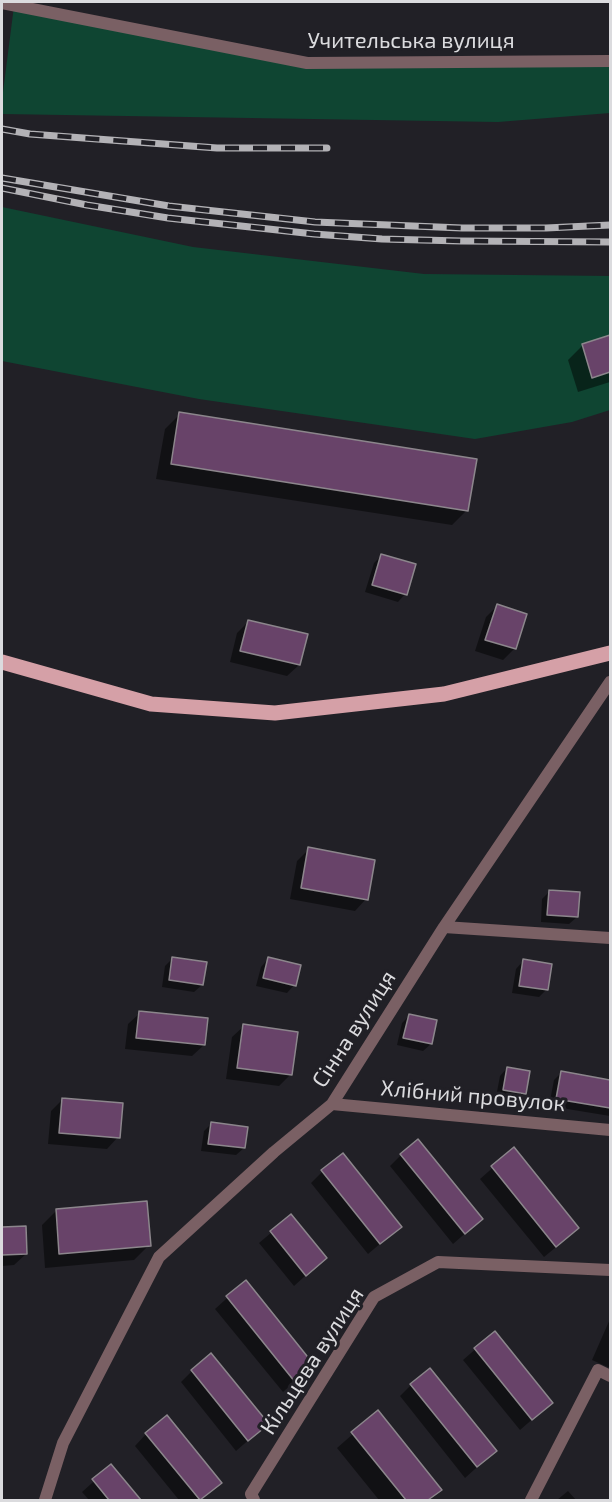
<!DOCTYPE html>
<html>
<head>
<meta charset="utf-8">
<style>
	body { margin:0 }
	#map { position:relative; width:612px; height:1502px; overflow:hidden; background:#212026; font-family:"Exo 2",sans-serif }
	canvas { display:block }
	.frame { position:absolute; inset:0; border:3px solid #dbdbde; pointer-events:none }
</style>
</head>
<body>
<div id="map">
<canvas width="612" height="1502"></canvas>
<div class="frame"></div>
</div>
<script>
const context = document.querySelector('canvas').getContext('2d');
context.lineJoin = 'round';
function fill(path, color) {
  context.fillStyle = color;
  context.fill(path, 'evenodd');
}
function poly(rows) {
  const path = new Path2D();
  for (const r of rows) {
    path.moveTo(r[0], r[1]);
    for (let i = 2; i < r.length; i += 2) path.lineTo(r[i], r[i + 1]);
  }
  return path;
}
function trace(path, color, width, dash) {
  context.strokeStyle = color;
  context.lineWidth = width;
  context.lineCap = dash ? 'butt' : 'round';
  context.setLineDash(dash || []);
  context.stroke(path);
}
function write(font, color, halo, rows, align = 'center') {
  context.font = font + ' "Exo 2",sans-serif';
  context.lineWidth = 6;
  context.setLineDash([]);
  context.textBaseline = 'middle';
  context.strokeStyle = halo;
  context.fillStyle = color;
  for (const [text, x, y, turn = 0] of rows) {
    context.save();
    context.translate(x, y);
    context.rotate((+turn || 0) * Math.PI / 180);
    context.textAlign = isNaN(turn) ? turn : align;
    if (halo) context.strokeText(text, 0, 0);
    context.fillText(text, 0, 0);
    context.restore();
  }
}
fill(poly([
	[14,6,307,63,610,61,610,113,498,122,2,114,2,100],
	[2,207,193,247,424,274,610,276,610,410,572,422,475,439,199,399,2,361]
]), '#0f4532');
fill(poly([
	[610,336,610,382,578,392,568,360,583,345],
	[180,414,467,510,452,525,156,479,165,429],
	[381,556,405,594,398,602,365,592,374,563],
	[497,606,525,615,514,649,503,660,475,651,486,617],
	[249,621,299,665,287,676,230,662,237,633],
	[309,849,366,899,355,911,290,899,297,861],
	[550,891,577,917,569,924,541,922,542,899],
	[173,958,202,985,194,992,162,987,165,966],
	[268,959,294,985,287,993,256,986,261,967],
	[523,961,546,990,539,997,512,993,516,969],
	[140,1013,204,1045,192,1056,125,1049,128,1024],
	[409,1016,431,1044,423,1051,397,1045,402,1023],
	[244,1026,290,1075,279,1086,226,1079,232,1037],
	[507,1068,525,1093,517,1101,496,1097,500,1076],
	[562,1072,603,1080,606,1078,610,1079,610,1116,549,1106,554,1080],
	[63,1099,118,1137,107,1149,48,1144,51,1111],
	[211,1124,244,1148,236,1155,201,1151,204,1131],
	[514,1149,566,1239,544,1257,480,1179],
	[401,1155,469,1230,453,1244,390,1166],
	[322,1172,400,1227,368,1254,311,1183],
	[57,1210,149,1245,134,1260,45,1268,42,1225],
	[291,1216,325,1258,294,1286,259,1243],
	[25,1228,26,1254,14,1265,2,1266,2,1229],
	[245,1282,313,1366,283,1392,215,1309],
	[610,1319,610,1368,592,1360],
	[494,1333,551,1403,520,1430,463,1360],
	[192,1371,267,1424,236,1451,181,1382],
	[411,1385,495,1451,465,1478,400,1396],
	[378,1412,440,1490,429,1500,379,1500,337,1448],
	[146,1434,220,1483,201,1500,179,1500,135,1446],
	[111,1466,139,1500,89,1500,82,1492],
	[568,1491,576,1500,557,1500]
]), '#0007');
const building = poly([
	[610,335,610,372,592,378,582,344,610,335],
	[179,412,477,459,468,511,171,464,179,412],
	[381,554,416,564,407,595,372,585,381,554],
	[497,604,527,614,516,649,485,640,497,604],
	[248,620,308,634,300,665,240,651,248,620],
	[308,847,375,860,368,900,301,888,308,847],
	[549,890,580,892,578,917,547,915,549,890],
	[172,957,207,962,203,985,169,980,172,957],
	[268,957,301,965,296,986,263,978,268,957],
	[523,959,552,964,548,990,519,986,523,959],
	[139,1011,208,1018,205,1045,136,1038,139,1011],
	[409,1014,437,1020,432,1044,403,1038,409,1014],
	[243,1024,298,1032,292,1075,237,1068,243,1024],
	[507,1067,530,1071,526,1094,503,1090,507,1067],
	[561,1071,610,1080,610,1108,556,1099,561,1071],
	[62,1098,123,1103,120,1138,59,1133,62,1098],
	[211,1122,248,1127,245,1148,208,1144,211,1122],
	[418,1139,483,1219,465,1234,400,1154,418,1139],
	[514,1147,579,1228,556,1247,491,1166,514,1147],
	[343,1153,402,1227,380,1244,321,1170,343,1153],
	[147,1201,151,1246,59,1254,56,1209,147,1201],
	[291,1214,327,1258,306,1276,270,1231,291,1214],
	[26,1226,27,1254,2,1255,2,1227,26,1226],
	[246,1280,315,1366,295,1382,226,1296,246,1280],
	[495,1331,553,1403,532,1420,474,1348,495,1331],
	[211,1353,269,1424,248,1441,191,1370,211,1353],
	[430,1368,497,1451,477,1467,410,1384,430,1368],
	[378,1410,442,1490,428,1500,406,1500,351,1432,378,1410],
	[167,1415,222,1483,200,1500,145,1433,167,1415],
	[111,1464,141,1500,109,1500,92,1479,111,1464]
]);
fill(building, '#684369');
trace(building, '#8c868c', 1.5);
trace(poly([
	[2,3,307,63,610,61],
	[444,927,610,938],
	[332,1104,610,1130],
	[45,1500,63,1443,159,1257,274,1152,332,1104,444,927,610,682],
	[254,1500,251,1494,374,1297,438,1262,610,1270],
	[531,1500,598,1370,610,1376]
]), '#7a6064', 12);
trace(poly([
	[2,662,151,704,275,713,444,694,610,653]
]), '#d5a0a7', 15);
const rail = poly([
	[2,129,30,134,217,148,327,148],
	[2,178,169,206,315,222,462,228,546,228,610,225],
	[2,188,87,205,168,218,314,234,382,239,461,241,610,242]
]);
trace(rail, '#b3b2b6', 7);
trace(rail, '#212026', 4.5, [14]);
write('22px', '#dbdbde', '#212026', [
	["Учительська вулиця",411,41],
	["Сінна вулиця",354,1029,-57],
	["Хлібний провулок",473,1096,5],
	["Кільцева вулиця",312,1361,-57]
]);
</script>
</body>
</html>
